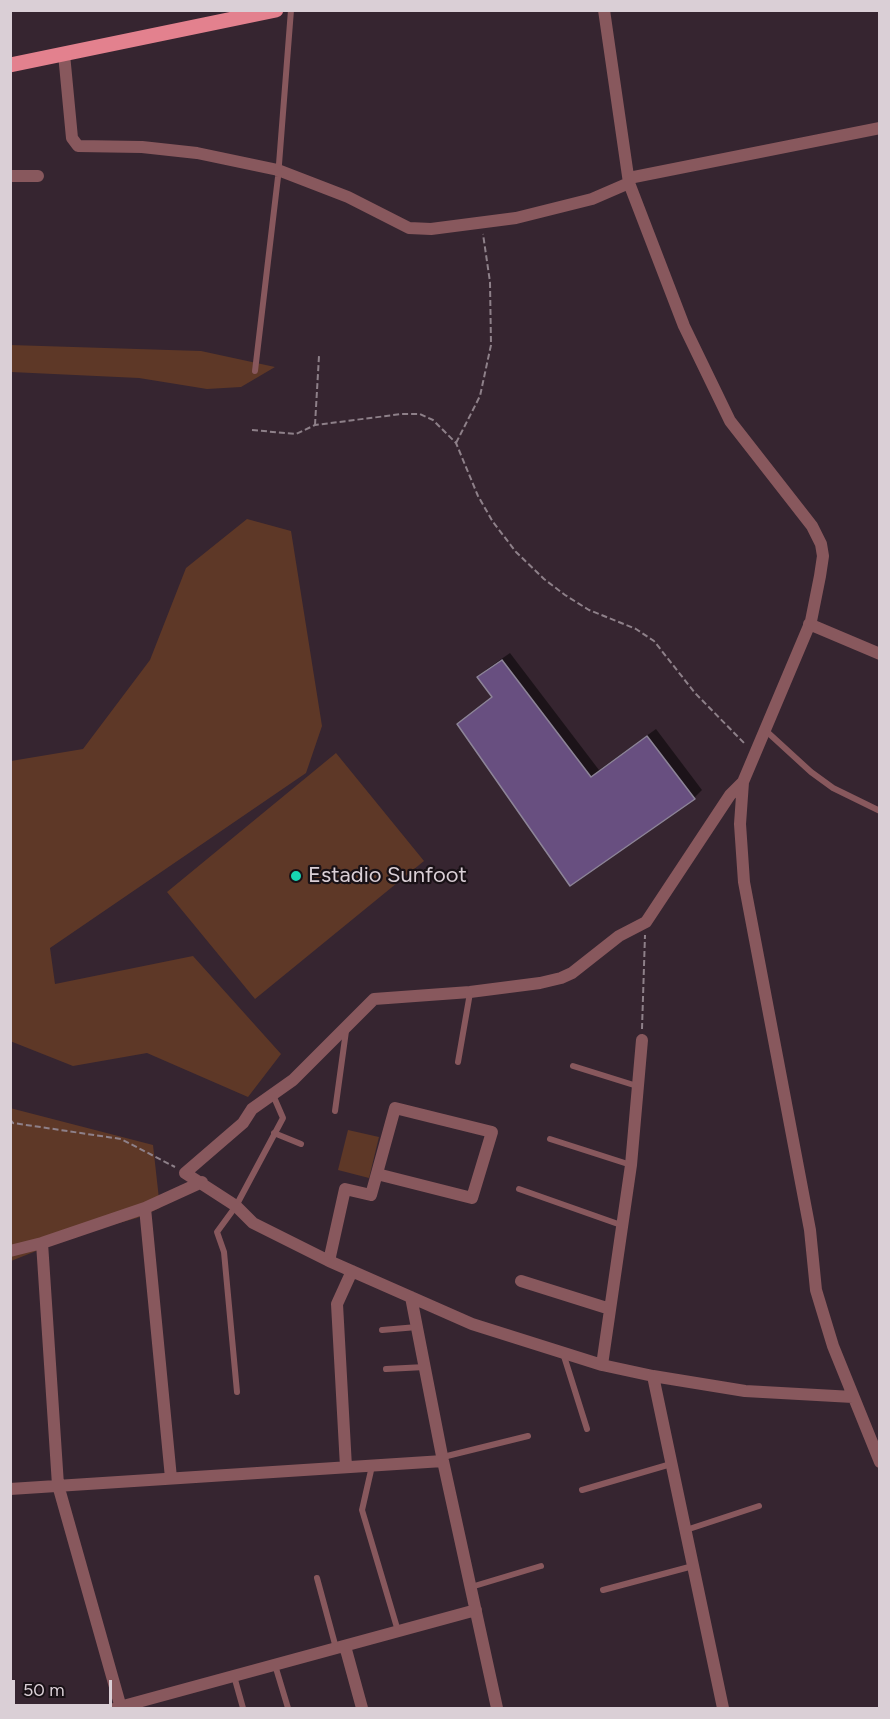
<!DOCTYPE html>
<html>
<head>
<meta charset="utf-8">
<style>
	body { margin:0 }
	#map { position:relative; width:890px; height:1719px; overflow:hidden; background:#362530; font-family:Figtree,sans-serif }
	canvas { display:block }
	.frame { position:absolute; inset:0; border:12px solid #dacfd6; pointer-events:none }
	.scale { position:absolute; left:12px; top:1680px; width:100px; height:27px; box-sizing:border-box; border:3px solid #dacfd6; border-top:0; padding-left:8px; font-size:18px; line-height:21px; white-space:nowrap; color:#dacfd6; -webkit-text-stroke:4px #191116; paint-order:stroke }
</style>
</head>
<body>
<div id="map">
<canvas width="890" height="1719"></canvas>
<div class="frame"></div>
<div class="scale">50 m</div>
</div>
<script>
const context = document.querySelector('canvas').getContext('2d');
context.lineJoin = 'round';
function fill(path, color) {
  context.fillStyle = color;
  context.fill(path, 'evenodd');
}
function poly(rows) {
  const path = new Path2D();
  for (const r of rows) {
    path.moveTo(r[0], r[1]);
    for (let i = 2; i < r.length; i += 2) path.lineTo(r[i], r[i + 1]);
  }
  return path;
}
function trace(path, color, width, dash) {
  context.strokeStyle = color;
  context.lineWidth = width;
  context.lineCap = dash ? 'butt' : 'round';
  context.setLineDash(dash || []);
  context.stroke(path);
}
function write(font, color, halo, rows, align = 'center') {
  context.font = font + ' Figtree,sans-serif';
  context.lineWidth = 4.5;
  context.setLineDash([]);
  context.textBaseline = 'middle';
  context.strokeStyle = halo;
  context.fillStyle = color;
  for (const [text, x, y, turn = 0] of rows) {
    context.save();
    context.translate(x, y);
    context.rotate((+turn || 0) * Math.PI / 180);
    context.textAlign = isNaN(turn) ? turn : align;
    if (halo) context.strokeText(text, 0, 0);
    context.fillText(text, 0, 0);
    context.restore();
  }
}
fill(poly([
	[10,345,201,351,275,367,241,387,207,389,139,378,11,372],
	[247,519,291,531,322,726,306,773,50,948,55,984,193,956,281,1054,248,1097,147,1053,73,1066,10,1041,11,761,83,749,150,660,186,568],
	[336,753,424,861,255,999,167,892],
	[10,1108,153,1145,160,1208,137,1218,79,1234,11,1261],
	[348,1130,379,1137,369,1178,338,1170]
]), '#5e3827');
fill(poly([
	[510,653,599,770,656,729,702,790,694,798,571,884,459,724,493,696,479,677,487,669]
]), '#0007');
const building = poly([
	[502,660,591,777,647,736,695,799,570,886,457,724,492,697,477,677,502,660]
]);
fill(building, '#684f80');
trace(building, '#8d8498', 1.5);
trace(poly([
	[315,425,319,356],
	[252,430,296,434,315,425,402,414,420,414,433,420,456,443,478,496,493,522,516,552,544,579,565,595,589,610,636,629,654,641,695,693,746,745],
	[456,443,480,396,491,345,490,282,483,234],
	[642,1029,645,935],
	[10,1119,13,1123,121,1139,175,1167]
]), '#8e8089', 2, [6, 3]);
trace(poly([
	[255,371,278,177,291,10],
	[764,729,811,772,833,788,880,811],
	[458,1062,470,993],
	[573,1066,637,1086],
	[335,1111,346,1031],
	[274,1133,301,1144],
	[550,1139,631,1165],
	[519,1189,621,1225],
	[382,1330,417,1327],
	[563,1353,587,1429],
	[386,1369,425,1367],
	[237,1392,224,1252,217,1232,236,1206,283,1118,273,1095],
	[443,1457,528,1436],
	[372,1466,362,1510,398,1631],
	[582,1490,671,1464],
	[686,1530,759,1506],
	[317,1578,336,1648],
	[471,1587,541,1566],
	[603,1590,693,1566],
	[275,1665,288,1708],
	[234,1676,243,1708]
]), '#88585d', 6);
trace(poly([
	[604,10,629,183,684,326,730,421,812,526,821,544,823,556,820,576,811,621,743,782,740,824,744,882,810,1230,816,1290,833,1346,880,1462],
	[64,54,72,138,78,146,142,147,197,153,278,170,348,197,409,228,431,229,516,218,592,199,629,183],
	[10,176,38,176],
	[629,178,880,128],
	[809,624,880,654],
	[743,782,730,795,646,922,619,936,572,973,561,978,540,983,470,992,374,999,293,1080,252,1109,243,1123,185,1173,236,1206,253,1223,329,1261,472,1324,602,1365,653,1376,745,1391,853,1397],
	[145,1208,171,1478],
	[42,1243,58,1485,121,1708],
	[10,1251,42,1243,145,1208,202,1182],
	[329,1261,345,1189,371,1195,395,1108,492,1132,472,1198,377,1174],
	[521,1281,610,1309],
	[411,1297,443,1461,497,1708],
	[602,1365,631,1165,642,1040],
	[653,1376,723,1708],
	[346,1467,337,1304,352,1271],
	[10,1489,443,1461],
	[345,1646,362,1708],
	[116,1708,476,1610]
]), '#88585d', 12);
trace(poly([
	[10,65,276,10]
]), '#e3818e', 15);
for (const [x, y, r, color] of [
	[296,876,6,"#17d5b3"]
]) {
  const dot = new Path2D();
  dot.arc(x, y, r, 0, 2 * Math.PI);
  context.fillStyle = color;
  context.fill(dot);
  trace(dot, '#191116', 2);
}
write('22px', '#dacfd6', '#191116', [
	["Estadio Sunfoot",308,876]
], 'left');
</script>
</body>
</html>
